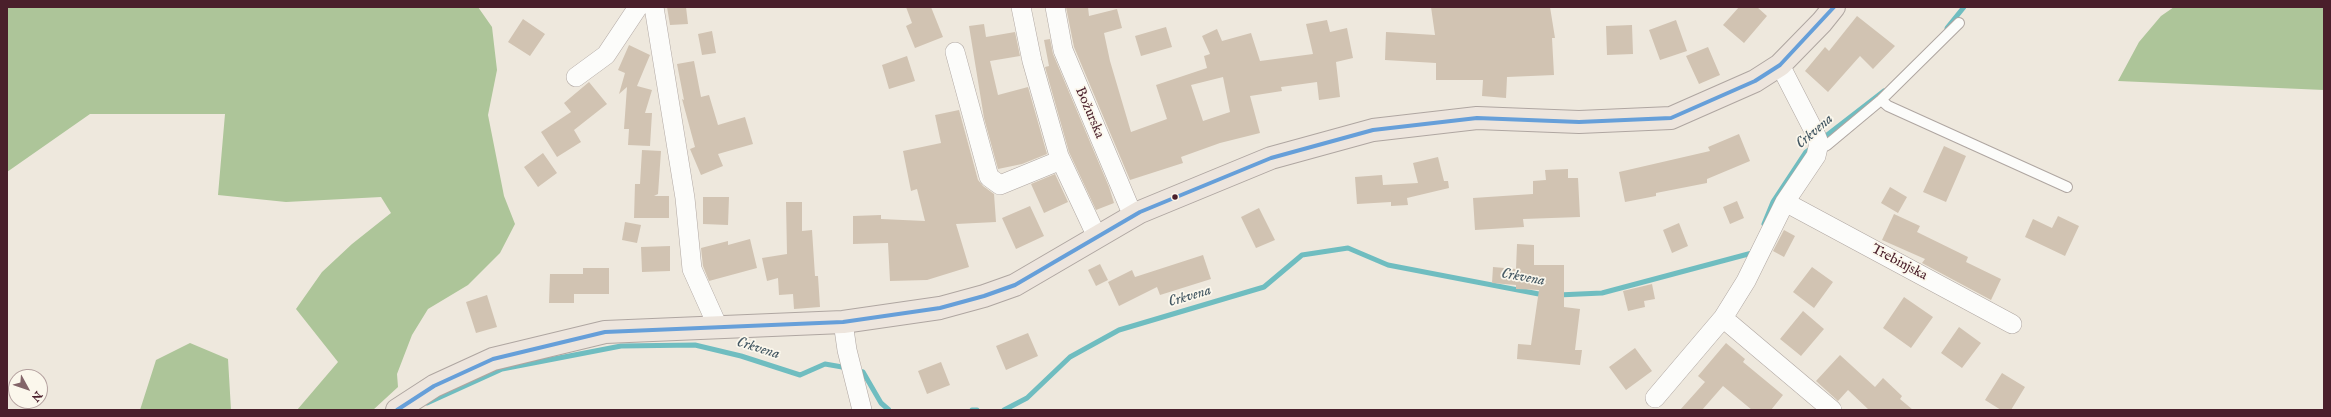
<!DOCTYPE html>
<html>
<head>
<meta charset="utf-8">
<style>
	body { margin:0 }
	#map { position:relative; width:2331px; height:417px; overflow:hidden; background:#eee8dd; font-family:"IM FELL English",serif }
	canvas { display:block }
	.frame { position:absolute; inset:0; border:8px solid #4a1f2b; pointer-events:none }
	.north { position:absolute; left:8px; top:369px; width:40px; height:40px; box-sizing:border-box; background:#fbf7ec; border:1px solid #b4a19f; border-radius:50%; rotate:130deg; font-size:11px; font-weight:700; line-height:16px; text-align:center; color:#4a1f2b }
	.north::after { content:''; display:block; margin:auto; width:14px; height:18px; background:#836569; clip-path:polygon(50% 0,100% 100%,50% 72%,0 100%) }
</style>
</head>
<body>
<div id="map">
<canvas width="2331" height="417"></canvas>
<div class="frame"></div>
<div class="north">N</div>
</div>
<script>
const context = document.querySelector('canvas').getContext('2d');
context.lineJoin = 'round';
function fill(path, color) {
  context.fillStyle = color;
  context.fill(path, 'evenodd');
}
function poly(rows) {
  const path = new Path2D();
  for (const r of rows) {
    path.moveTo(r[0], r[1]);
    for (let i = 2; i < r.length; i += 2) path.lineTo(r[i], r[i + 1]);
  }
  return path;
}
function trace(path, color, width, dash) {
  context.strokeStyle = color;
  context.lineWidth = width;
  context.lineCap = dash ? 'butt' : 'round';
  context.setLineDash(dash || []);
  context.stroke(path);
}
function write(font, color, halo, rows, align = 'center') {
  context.font = font + ' "IM FELL English",serif';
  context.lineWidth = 3.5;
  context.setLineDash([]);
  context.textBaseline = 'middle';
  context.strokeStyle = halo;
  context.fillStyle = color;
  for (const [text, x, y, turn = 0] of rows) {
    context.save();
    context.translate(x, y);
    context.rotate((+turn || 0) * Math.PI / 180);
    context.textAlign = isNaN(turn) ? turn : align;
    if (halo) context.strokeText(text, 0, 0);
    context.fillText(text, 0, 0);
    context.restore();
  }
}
fill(poly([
	[7,7,478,7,492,27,497,70,488,115,504,196,515,224,500,253,468,285,428,309,412,335,397,374,398,387,373,410,297,410,338,362,296,309,322,272,352,244,391,213,381,197,286,202,218,195,225,114,90,114,7,172],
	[2174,7,2324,7,2324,90,2118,81,2139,42,2161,16],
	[190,343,228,359,231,410,140,410,156,360]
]), '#adc599');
trace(poly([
	[1947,28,1964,7],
	[1822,139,1884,91],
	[1764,224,1773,202,1806,152,1813,147],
	[1558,295,1602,293,1752,253,1753,250],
	[855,370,863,372,881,403,889,410],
	[427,403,502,369,621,346,695,345,741,356,800,375,825,364,848,368],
	[972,410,977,410],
	[1004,410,1027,398,1070,357,1119,330,1264,287,1302,255,1348,248,1388,265,1544,295]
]), '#6fbdc0', 5);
fill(poly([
	[667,7,686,7,688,24,670,25],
	[906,7,931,7,943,37,915,48,906,26,912,23],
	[1066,7,1088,7,1089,16,1117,9,1122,28,1104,33,1110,61,1131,132,1167,119,1156,85,1207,68,1204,56,1210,54,1202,36,1217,29,1222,41,1251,33,1260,61,1313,54,1306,24,1327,20,1330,32,1347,28,1353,58,1336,62,1340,97,1319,100,1317,82,1281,87,1282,91,1250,96,1260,133,1220,143,1181,157,1183,163,1130,180,1074,47],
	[1223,77,1230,112,1203,121,1191,85],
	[1431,7,1550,7,1555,38,1552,38,1554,75,1507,77,1506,98,1482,96,1483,80,1436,80,1436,63,1385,60,1386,32,1435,35],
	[1739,7,1757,7,1767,16,1744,43,1723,25],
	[1857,16,1895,46,1873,69,1860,56,1828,92,1805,71,1825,47,1829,51],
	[523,19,545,34,530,56,508,42],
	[1676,20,1687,51,1660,60,1649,30],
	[984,24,986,37,1015,32,1020,56,990,61,998,95,1028,87,1047,154,1022,164,998,169,984,118,969,26],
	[1632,25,1633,54,1607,55,1606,26],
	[1166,27,1172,47,1141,56,1135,36],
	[712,31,716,53,702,55,698,34],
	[1050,39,1053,54,1109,187,1114,203,1096,210,1069,152,1045,67,1049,66,1044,40],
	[629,45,650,55,637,86,652,90,645,113,652,113,650,146,628,145,629,129,624,129,627,87,619,94,625,73,618,70],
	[1708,47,1720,75,1699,84,1686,56],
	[907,56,915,81,889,89,882,65],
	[694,61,701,97,709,95,718,125,745,117,753,144,718,154,723,166,701,175,690,149,695,147,682,99,684,100,677,64],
	[589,82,607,104,574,130,581,142,557,157,541,132,571,112,564,103],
	[959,110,978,180,983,186,994,194,996,222,956,224,969,267,927,280,890,281,888,243,853,244,853,216,881,215,881,219,925,221,917,189,911,191,903,151,941,143,935,115],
	[1739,134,1750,161,1707,179,1707,183,1656,193,1656,196,1625,202,1619,172,1710,151,1708,147],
	[1944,146,1966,156,1946,202,1923,192],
	[642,150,661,151,658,194,654,196,669,196,669,218,634,218,635,184,640,184],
	[543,153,557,173,538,187,524,167],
	[1438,157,1444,181,1448,181,1449,188,1407,198,1408,205,1391,206,1391,202,1357,204,1355,177,1382,175,1383,185,1418,183,1413,163],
	[1568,169,1568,178,1578,178,1580,217,1523,219,1524,227,1475,230,1473,198,1533,194,1533,181,1546,180,1545,170],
	[1055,174,1068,202,1044,213,1031,184],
	[1890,187,1907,197,1898,213,1881,203],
	[703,197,729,197,728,225,703,224],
	[1737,201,1744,218,1730,224,1723,207],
	[786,202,802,202,802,231,812,230,815,276,818,276,820,307,794,309,793,294,779,295,778,278,767,281,762,258,787,254],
	[1030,206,1044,236,1016,249,1002,218],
	[1259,208,1275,240,1256,248,1241,217],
	[1894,214,1920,226,1917,232,1968,257,1966,262,2001,279,1991,300,1922,263,1925,259,1882,240],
	[2058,216,2079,226,2065,256,2025,237,2033,219,2052,228],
	[625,222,641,225,637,243,622,240],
	[1679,223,1688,246,1672,253,1663,230],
	[1784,230,1795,236,1784,257,1773,251],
	[750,239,757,268,709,281,703,266,701,248,728,241,728,245],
	[1517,244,1534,245,1534,265,1564,265,1564,307,1580,309,1575,350,1582,350,1580,365,1517,359,1518,344,1531,345,1539,290,1516,289,1516,285,1492,283,1493,267,1516,269],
	[670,246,670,271,642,272,641,247],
	[1203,255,1211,279,1160,295,1157,287,1119,306,1108,282,1132,270,1135,277],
	[1100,264,1108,280,1096,286,1088,270],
	[1812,267,1833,282,1814,308,1793,292],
	[583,268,609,268,609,294,574,294,574,303,549,303,550,274,583,274],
	[1652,284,1655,299,1644,301,1645,307,1628,311,1623,291],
	[487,295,497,327,476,333,466,302],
	[1904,297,1933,317,1911,348,1883,328],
	[1803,311,1824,329,1801,356,1780,339],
	[1959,327,1981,343,1962,368,1941,353],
	[1028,333,1038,356,1006,370,996,346],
	[1726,343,1745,359,1743,362,1783,395,1771,410,1752,410,1723,386,1702,410,1680,410,1705,382,1698,376],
	[1635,348,1652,371,1626,390,1609,367],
	[1840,355,1875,387,1883,378,1902,396,1900,399,1913,410,1869,410,1848,390,1838,401,1816,381],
	[941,362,950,385,927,394,918,371],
	[2002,373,2025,387,2011,410,2001,410,1985,400]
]), '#d1c3b2');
const lane = poly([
	[1881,100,1888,106,2067,187],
	[1819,149,1827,145,1881,100,1959,23]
]);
const street = poly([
	[654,7,685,198,692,269,718,327],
	[1021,7,1032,61,1059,156,1097,237],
	[1055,7,1063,50,1133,216],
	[955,52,989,177,1000,185,1061,160],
	[576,77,606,55,638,7],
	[1785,202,2012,324],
	[1723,318,1832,410],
	[843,322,847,350,862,410],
	[1655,398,1723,318,1746,281,1785,202,1816,156,1819,143,1815,133,1780,65]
]);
const primary = poly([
	[397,410,434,386,493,359,605,332,843,322,940,308,984,296,1015,285,1140,212,1271,158,1373,130,1477,118,1579,122,1671,118,1755,81,1780,65,1822,22,1834,7]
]);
trace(lane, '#afa6a1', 12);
trace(street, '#afa6a1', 20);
trace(primary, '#afa6a1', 24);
trace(lane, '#fcfcfa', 10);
trace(street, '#fcfcfa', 19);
trace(primary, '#ede5dd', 22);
trace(poly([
	[397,410,434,386,493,359,605,332,843,322,940,308,984,296,1015,285,1140,212,1271,158,1373,130,1477,118,1579,122,1671,118,1755,81,1780,65,1834,7]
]), '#669fd9', 4);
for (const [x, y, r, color] of [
	[1175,197,3.5,"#4a1f2b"]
]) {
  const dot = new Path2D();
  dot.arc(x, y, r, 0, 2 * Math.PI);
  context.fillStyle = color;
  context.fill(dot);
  trace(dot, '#fbf7ec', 1.5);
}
write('14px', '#4a1f2b', '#fbf7ec', [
	["Božurska",1089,113,67],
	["Trebinjska",1899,263,28]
]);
write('italic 15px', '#435762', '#fbf7ec', [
	["Crkvena",1815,132,-41],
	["Crkvena",1523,278,10],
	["Crkvena",1190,297,-17],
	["Crkvena",758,349,17]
]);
</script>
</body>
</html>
